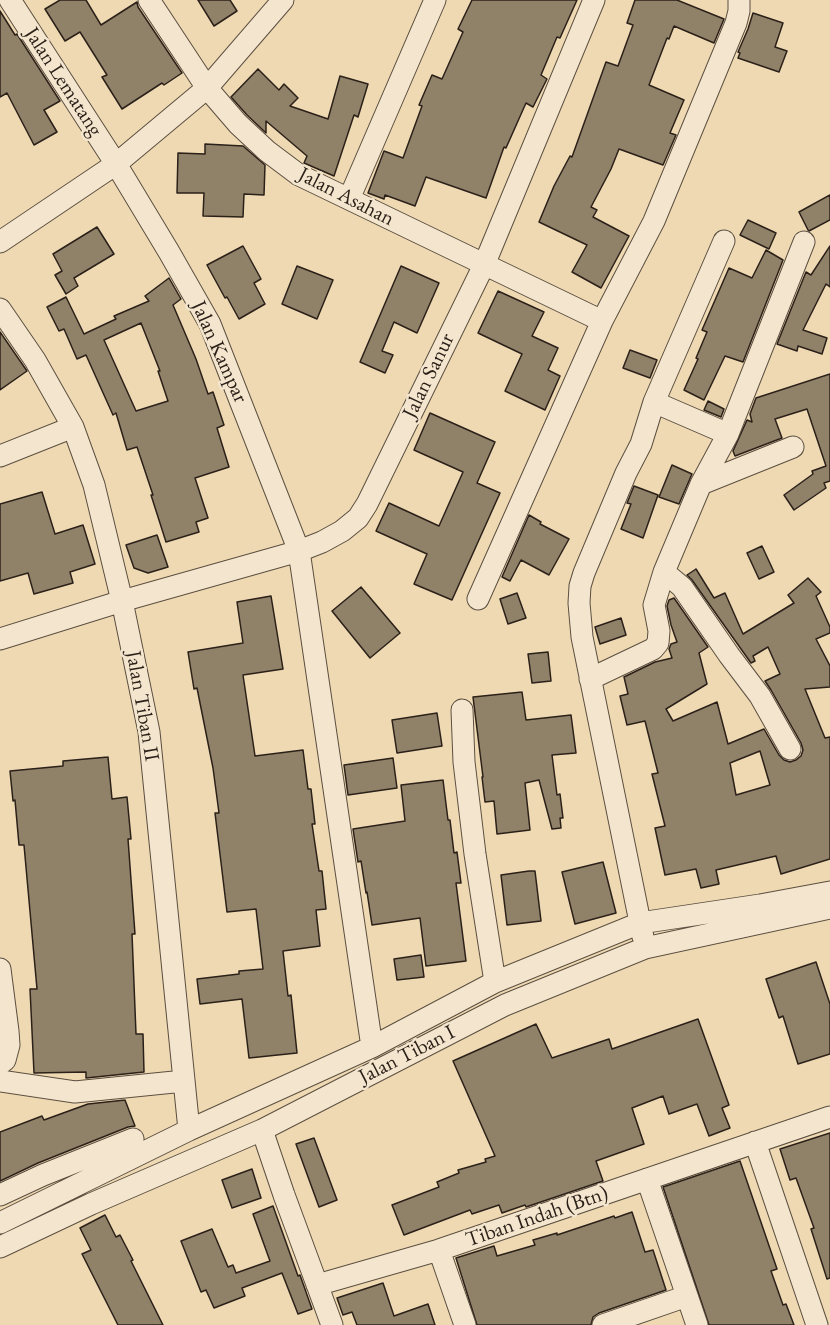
<!DOCTYPE html>
<html>
<head>
<meta charset="utf-8">
<style>
	body { margin:0 }
	canvas { display:block; background:#eed9b3 }
</style>
</head>
<body>
<canvas width="830" height="1325"></canvas>
<script>
const context = document.querySelector('canvas').getContext('2d');
context.lineJoin = 'round';
function fill(path, color) {
  context.fillStyle = color;
  context.fill(path, 'evenodd');
}
function poly(rows) {
  const path = new Path2D();
  for (const r of rows) {
    path.moveTo(r[0], r[1]);
    for (let i = 2; i < r.length; i += 2) path.lineTo(r[i], r[i + 1]);
  }
  return path;
}
function trace(path, color, width, dash) {
  context.strokeStyle = color;
  context.lineWidth = width;
  context.lineCap = dash ? 'butt' : 'round';
  context.setLineDash(dash || []);
  context.stroke(path);
}
function write(font, color, halo, rows, align = 'center') {
  context.font = font + ' "EB Garamond",serif';
  context.lineWidth = 5;
  context.setLineDash([]);
  context.textBaseline = 'middle';
  context.strokeStyle = halo;
  context.fillStyle = color;
  for (const [text, x, y, turn = 0] of rows) {
    context.save();
    context.translate(x, y);
    context.rotate((+turn || 0) * Math.PI / 180);
    context.textAlign = isNaN(turn) ? turn : align;
    if (halo) context.strokeText(text, 0, 0);
    context.fillText(text, 0, 0);
    context.restore();
  }
}
const building = poly([
	[60,0,86,0,101,25,137,2,138,7,182,73,164,85,162,83,122,109,102,77,107,75,80,32,65,41,45,9,60,0],
	[198,0,230,0,237,11,214,26,198,0],
	[472,0,577,0,560,38,557,37,541,75,547,79,533,107,526,103,506,148,504,147,486,198,426,177,415,206,385,195,384,199,368,193,384,151,403,158,422,106,419,105,432,75,442,79,463,32,458,29,472,0],
	[635,0,677,0,724,19,714,43,674,26,669,39,667,38,649,85,684,100,670,133,676,135,663,165,619,149,611,169,591,207,597,210,593,217,629,236,601,288,572,272,587,245,539,222,554,186,570,156,572,157,606,62,618,66,633,25,627,23,635,0],
	[0,11,15,35,17,34,60,101,44,110,57,132,34,145,7,93,0,97,0,11],
	[753,13,783,23,775,47,787,51,779,72,738,58,740,53,738,52,748,29,753,13],
	[258,69,279,90,284,84,298,98,290,106,328,119,340,76,368,84,358,117,354,115,334,176,304,163,307,156,266,121,266,133,247,115,231,97,258,69],
	[205,144,243,146,265,165,264,195,244,194,243,217,203,216,204,193,177,193,178,153,205,154,205,144],
	[830,195,830,220,809,231,808,230,799,212,830,195],
	[748,220,776,233,769,249,740,235,748,220],
	[97,227,114,254,74,278,78,286,66,294,55,275,62,271,53,254,97,227],
	[243,246,261,279,254,283,265,304,239,319,227,297,225,298,207,265,243,246],
	[830,246,830,287,826,284,803,330,827,338,822,354,798,346,797,351,777,344,806,272,811,275,830,246],
	[766,250,783,260,743,362,725,356,704,400,684,390,698,359,696,358,707,332,702,330,729,268,752,278,766,250],
	[297,266,333,280,317,319,282,304,297,266],
	[401,266,439,283,417,333,394,322,382,351,393,355,385,373,360,362,401,266],
	[169,278,181,299,173,305,196,359,208,394,213,392,224,425,217,428,229,467,195,478,208,518,196,522,199,532,166,542,151,495,153,495,137,447,127,450,116,413,113,415,86,355,77,359,64,329,59,331,47,307,66,297,84,334,116,319,114,316,149,301,145,296,169,278],
	[141,323,160,371,158,371,168,401,136,411,104,340,141,323],
	[498,291,544,312,532,336,558,348,548,370,560,376,545,410,505,391,522,354,478,333,498,291],
	[0,332,27,371,0,390,0,332],
	[630,350,657,360,650,378,623,368,630,350],
	[830,374,830,481,824,483,826,488,794,510,784,495,813,474,812,471,826,466,807,409,775,419,782,438,735,456,733,451,747,420,752,422,750,414,756,398,830,374],
	[708,401,724,409,721,417,704,410,708,401],
	[430,413,495,442,477,483,500,493,452,600,414,584,427,554,376,531,389,503,439,526,463,472,414,450,430,413],
	[672,465,692,474,679,504,659,497,672,465],
	[634,486,658,495,643,538,621,529,631,504,627,503,634,486],
	[42,492,55,534,83,525,95,564,70,572,73,583,34,594,28,573,0,581,0,504,42,492],
	[529,515,541,522,540,524,569,539,549,575,521,560,510,581,502,577,529,515],
	[157,535,168,567,148,573,134,568,126,545,157,535],
	[762,546,774,572,759,579,747,553,762,546],
	[696,569,714,598,725,593,743,634,794,603,788,595,808,578,821,592,816,596,830,627,830,633,816,639,830,666,830,687,805,689,825,738,830,737,830,859,781,874,776,856,716,870,719,884,701,888,696,869,665,875,655,828,665,826,652,774,658,773,645,721,627,725,620,696,628,694,624,677,655,662,672,658,669,649,671,644,677,642,671,625,667,606,669,600,674,598,708,647,699,653,707,684,666,709,673,721,717,702,728,744,764,729,779,755,784,760,790,762,796,760,801,756,803,750,801,743,771,690,765,681,780,674,768,647,753,656,755,661,751,663,692,580,687,575,696,569],
	[760,751,770,785,736,795,730,763,760,751],
	[361,587,400,633,370,658,332,611,361,587],
	[517,593,526,618,508,624,500,599,517,593],
	[271,596,283,669,243,675,255,756,303,750,308,789,311,789,315,824,312,824,319,871,322,871,326,909,316,910,320,946,283,951,288,996,291,995,297,1053,249,1058,242,999,200,1004,197,979,239,974,239,971,263,969,256,909,227,912,215,813,219,813,213,768,197,688,194,689,188,652,243,643,237,602,271,596],
	[621,618,626,635,600,644,595,627,621,618],
	[548,652,551,681,532,683,528,654,548,652],
	[522,692,526,720,571,715,576,753,552,755,557,795,560,794,563,818,560,818,561,828,552,829,539,780,525,783,530,830,497,834,494,801,485,802,482,777,483,777,473,697,522,692],
	[437,713,442,746,397,753,392,720,437,713],
	[108,757,112,799,127,797,131,839,128,839,135,934,132,934,136,1034,143,1034,144,1072,86,1078,86,1072,34,1073,30,989,37,989,24,845,19,845,15,800,13,801,10,771,63,766,63,761,108,757],
	[393,758,397,788,348,795,344,765,393,758],
	[443,780,448,820,450,820,454,853,457,852,461,883,456,883,466,961,426,966,420,918,372,925,367,892,366,893,361,861,358,862,353,829,405,821,401,785,443,780],
	[603,862,616,913,575,924,562,872,603,862],
	[529,871,535,871,541,921,507,925,501,875,529,871],
	[421,955,424,977,397,980,394,959,421,955],
	[816,962,830,1004,830,1054,798,1064,783,1016,779,1018,766,979,816,962],
	[698,1019,729,1105,722,1108,730,1128,709,1136,697,1104,669,1114,663,1096,632,1108,644,1144,596,1161,603,1181,526,1207,525,1205,502,1213,499,1205,472,1214,470,1210,404,1235,392,1205,439,1187,437,1182,459,1173,458,1170,486,1162,485,1159,495,1156,453,1061,536,1024,552,1058,609,1039,612,1049,698,1019],
	[125,1100,135,1126,128,1127,38,1163,0,1181,0,1132,42,1116,44,1120,88,1104,125,1100],
	[830,1133,830,1278,827,1279,811,1229,814,1228,796,1178,790,1180,780,1149,830,1133],
	[314,1138,337,1200,319,1207,296,1144,314,1138],
	[740,1161,777,1269,771,1271,783,1305,786,1304,794,1325,709,1325,663,1187,740,1161],
	[252,1169,261,1198,232,1208,222,1180,252,1169],
	[273,1206,298,1276,300,1275,312,1309,298,1314,282,1273,242,1288,245,1296,214,1308,206,1290,201,1292,181,1241,212,1229,228,1267,233,1265,236,1273,270,1261,253,1214,273,1206],
	[632,1212,645,1252,653,1250,666,1290,599,1313,593,1317,591,1325,477,1325,456,1258,494,1246,497,1256,535,1245,533,1240,557,1233,557,1235,614,1216,615,1218,632,1212],
	[105,1215,116,1237,120,1235,133,1260,131,1261,163,1325,118,1325,82,1254,91,1250,80,1228,105,1215],
	[383,1283,394,1316,428,1304,435,1325,357,1325,352,1312,343,1315,337,1298,383,1283]
]);
fill(building, '#908169');
trace(building, '#2b2119', 1.5);
const minor = poly([
	[10,0,116,164,169,252,210,324,299,551,372,1047],
	[149,0,207,88,238,124,267,151,299,175,602,321],
	[349,199,435,0],
	[0,242,116,164,207,88,283,0],
	[0,309,35,360,73,427,94,485,122,601,149,732,189,1130],
	[728,434,804,242],
	[0,456,73,427],
	[701,484,793,447],
	[664,572,682,587,729,655,760,696,790,749],
	[478,599,602,321,654,221,736,23,739,11,739,0],
	[0,639,122,601,299,551,322,542,342,531,358,518,367,504,484,265,594,0],
	[590,679,653,649,658,643,659,631,654,605,664,572,701,484,728,434,654,402],
	[462,710,464,762,475,854,495,982],
	[643,937,582,637,579,603,580,586,584,573,626,473,641,444,654,402,724,241],
	[0,969,8,1031,9,1045,5,1060,0,1064],
	[0,1081,75,1092,184,1081],
	[262,1130,284,1195,332,1325],
	[755,1142,817,1325],
	[647,1179,697,1325],
	[0,1195,43,1175,133,1139],
	[0,1223,189,1130,372,1047,495,982,640,923,760,905,830,892],
	[0,1247,91,1204,262,1130,505,1005,645,948,830,908],
	[439,1250,465,1325],
	[317,1285,439,1250,830,1117],
	[603,1325,687,1296]
]);
trace(minor, '#5c4f40', 23);
trace(minor, '#f4e6ce', 21);
write('21px', '#2b2119', '#f4e6ce', [
	["Jalan Lematang",63,82,57],
	["Jalan Asahan",346,197,27],
	["Jalan Kampar",219,352,66],
	["Jalan Sanur",429,376,-64],
	["Jalan Tiban II",142,706,80],
	["Jalan Tiban I",407,1055,-27],
	["Tiban Indah (Btn)",537,1217,-19]
]);
</script>
</body>
</html>
